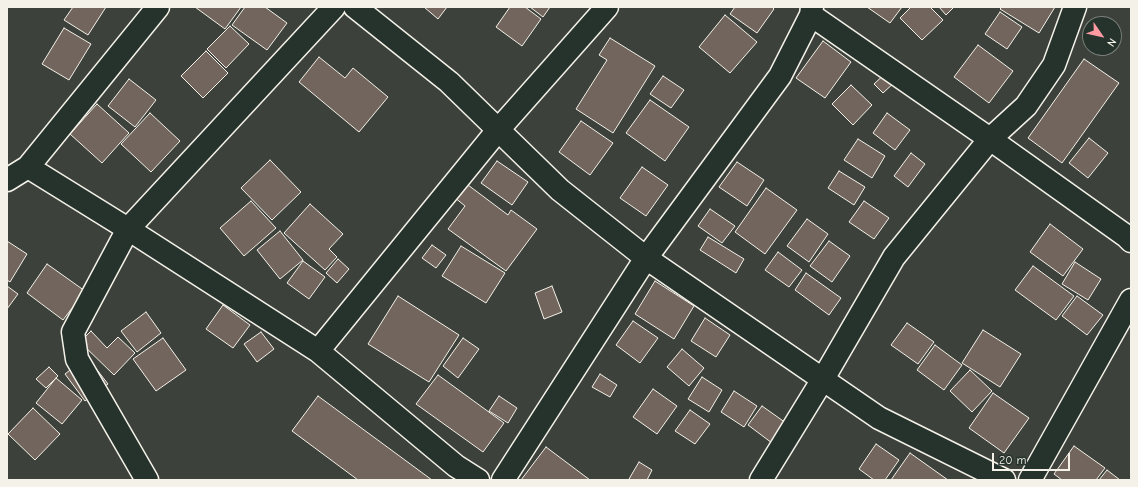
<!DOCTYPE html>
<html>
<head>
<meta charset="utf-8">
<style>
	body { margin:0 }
	#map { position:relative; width:1138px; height:487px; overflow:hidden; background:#3c423b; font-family:"Comic Neue",sans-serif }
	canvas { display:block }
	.frame { position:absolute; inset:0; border:8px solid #f4f1e8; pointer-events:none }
	.north { position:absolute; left:1082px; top:16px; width:40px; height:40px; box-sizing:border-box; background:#26332d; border:1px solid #787f78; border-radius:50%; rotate:124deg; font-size:11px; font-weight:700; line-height:16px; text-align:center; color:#f4f1e8 }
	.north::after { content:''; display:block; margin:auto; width:14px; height:18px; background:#ff9aa2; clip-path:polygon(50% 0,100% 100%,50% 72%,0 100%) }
	.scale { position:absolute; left:992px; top:453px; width:78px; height:18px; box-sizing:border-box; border:2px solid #f4f1e8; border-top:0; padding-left:5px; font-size:12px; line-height:14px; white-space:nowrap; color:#f4f1e8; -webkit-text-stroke:3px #26332d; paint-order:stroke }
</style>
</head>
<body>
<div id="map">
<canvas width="1138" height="487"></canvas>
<div class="frame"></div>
<div class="north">N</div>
<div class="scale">20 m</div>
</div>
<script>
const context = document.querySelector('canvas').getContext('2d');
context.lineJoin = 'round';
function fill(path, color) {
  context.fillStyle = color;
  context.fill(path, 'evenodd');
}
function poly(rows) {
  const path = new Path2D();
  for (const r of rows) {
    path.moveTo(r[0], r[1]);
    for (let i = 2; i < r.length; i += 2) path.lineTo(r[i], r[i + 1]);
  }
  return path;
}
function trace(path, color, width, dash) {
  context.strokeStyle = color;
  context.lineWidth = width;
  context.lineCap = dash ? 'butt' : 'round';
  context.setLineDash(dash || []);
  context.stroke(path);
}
const building = poly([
	[73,7,106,7,88,35,64,20,73,7],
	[195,7,241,7,225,29,195,7],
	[245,7,265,7,287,23,267,50,232,25,245,7],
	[424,7,447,7,438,19,424,7],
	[510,7,525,7,541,19,522,46,496,27,510,7],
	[530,7,550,7,543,17,530,7],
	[735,7,772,7,774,9,757,33,730,14,735,7],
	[867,7,902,7,890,23,867,7],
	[911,7,930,7,943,20,922,40,900,18,911,7],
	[939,7,954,7,946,15,939,7],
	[1002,7,1055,7,1039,33,1000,9,1002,7],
	[1000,12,1022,27,1007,49,985,34,1000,12],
	[725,15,757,42,730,73,699,47,725,15],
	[230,26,249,44,226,68,207,49,230,26],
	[64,28,91,44,69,80,42,64,64,28],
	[610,38,655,66,613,133,576,109,607,60,599,55,610,38],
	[823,41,851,62,825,98,796,78,823,41],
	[978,45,1013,71,989,103,954,77,978,45],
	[206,51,228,73,203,98,181,76,206,51],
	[319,57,345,78,353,68,388,97,359,132,299,82,319,57],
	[1084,59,1119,83,1062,163,1028,138,1084,59],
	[888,71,897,80,883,93,874,84,888,71],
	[663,76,684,90,671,108,650,94,663,76],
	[129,79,156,100,135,127,108,106,129,79],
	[851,85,872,105,853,125,832,104,851,85],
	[650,100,689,127,665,161,626,133,650,100],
	[97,104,129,133,102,163,70,134,97,104],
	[150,113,180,141,151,172,121,144,150,113],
	[887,113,910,130,895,150,873,133,887,113],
	[581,121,613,143,590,175,559,152,581,121],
	[1089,138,1108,153,1088,178,1069,163,1089,138],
	[858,139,885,156,872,178,844,160,858,139],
	[911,153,925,164,908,187,894,176,911,153],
	[270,160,301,192,272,220,241,188,270,160],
	[497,161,528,182,512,205,481,183,497,161],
	[737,162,764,180,747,206,719,187,737,162],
	[642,167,668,185,646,216,620,198,642,167],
	[839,171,865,187,854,205,828,188,839,171],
	[464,182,508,215,511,210,537,229,506,271,448,229,465,206,454,197,464,182],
	[766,188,797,210,765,254,735,232,766,188],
	[251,201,276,228,244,256,220,228,251,201],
	[864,201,889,218,874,239,849,222,864,201],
	[310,204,343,234,329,249,337,257,325,270,284,233,310,204],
	[710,209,735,226,722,243,698,226,710,209],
	[807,219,828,234,809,262,787,246,807,219],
	[1050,224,1083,249,1063,276,1030,252,1050,224],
	[280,231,303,260,280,279,257,250,280,231],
	[708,237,744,259,736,273,700,250,708,237],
	[7,241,27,254,10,282,7,280,7,241],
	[829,241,850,256,832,282,810,266,829,241],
	[432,245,446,255,436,268,422,258,432,245],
	[461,246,505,273,486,303,442,276,461,246],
	[778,252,802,270,789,287,765,270,778,252],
	[338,259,349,269,337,283,326,273,338,259],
	[303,261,325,277,309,299,287,283,303,261],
	[1075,262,1101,279,1088,300,1062,284,1075,262],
	[47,264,85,291,63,320,27,293,47,264],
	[1033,266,1074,296,1056,320,1015,290,1033,266],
	[806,273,841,298,829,315,795,290,806,273],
	[655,281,694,306,674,339,635,314,655,281],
	[7,286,18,294,7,309,7,286],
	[552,286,562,312,544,319,535,293,552,286],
	[398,296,459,335,429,382,368,344,398,296],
	[1077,296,1103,315,1087,335,1062,316,1077,296],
	[223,305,250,325,233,348,206,329,223,305],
	[146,312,161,333,137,352,121,331,146,312],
	[705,318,730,335,716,357,691,341,705,318],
	[633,321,658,338,640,363,616,345,633,321],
	[907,323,934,342,918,364,891,345,907,323],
	[983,330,1021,354,1000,387,962,363,983,330],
	[91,331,107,348,118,337,135,353,114,375,80,342,91,331],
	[261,332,274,349,257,362,244,344,261,332],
	[163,338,186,370,156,391,133,359,163,338],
	[463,338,479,349,458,378,443,366,463,338],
	[935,345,962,365,944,390,917,370,935,345],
	[682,349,704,368,689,386,667,367,682,349],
	[87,357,108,384,85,401,65,374,87,357],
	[49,367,58,376,46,388,36,379,49,367],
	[970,370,992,391,972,412,950,391,970,370],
	[600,374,617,385,610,397,592,387,600,374],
	[438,375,504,423,483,452,416,404,438,375],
	[702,377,722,390,709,412,688,399,702,377],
	[56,378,82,400,62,424,36,403,56,378],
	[653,389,677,406,657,434,633,417,653,389],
	[734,391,757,406,744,427,721,412,734,391],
	[993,393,1029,418,1004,453,969,428,993,393],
	[318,396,432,480,358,480,292,431,318,396],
	[499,396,517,408,508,423,489,411,499,396],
	[762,406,786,423,772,443,748,425,762,406],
	[33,408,60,434,35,460,8,434,33,408],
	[690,410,710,424,695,444,675,431,690,410],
	[876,444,899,460,885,480,874,480,859,469,876,444],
	[1074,446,1105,468,1096,480,1062,480,1054,474,1074,446],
	[546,447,590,480,521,480,546,447],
	[910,453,948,480,891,480,910,453],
	[639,462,652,470,647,480,631,480,629,479,639,462],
	[1107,470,1120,480,1099,480,1107,470]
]);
fill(building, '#71655d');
trace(building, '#f4f1e8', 1);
const minor = poly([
	[355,7,449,82,560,190,646,258,879,418,1004,480],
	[811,15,990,139,1126,236,1131,241],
	[28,167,158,7],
	[7,180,28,167,128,229,73,332,77,359,147,480],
	[318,351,128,229,334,7],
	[478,480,456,466,318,351,498,130,607,7],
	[503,480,646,258,780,76,811,15,812,7],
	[761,480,823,379,894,257,990,139,1026,106,1054,65,1075,7],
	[1030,480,1131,300]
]);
trace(minor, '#f4f1e8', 25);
trace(minor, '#26332d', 22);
</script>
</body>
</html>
